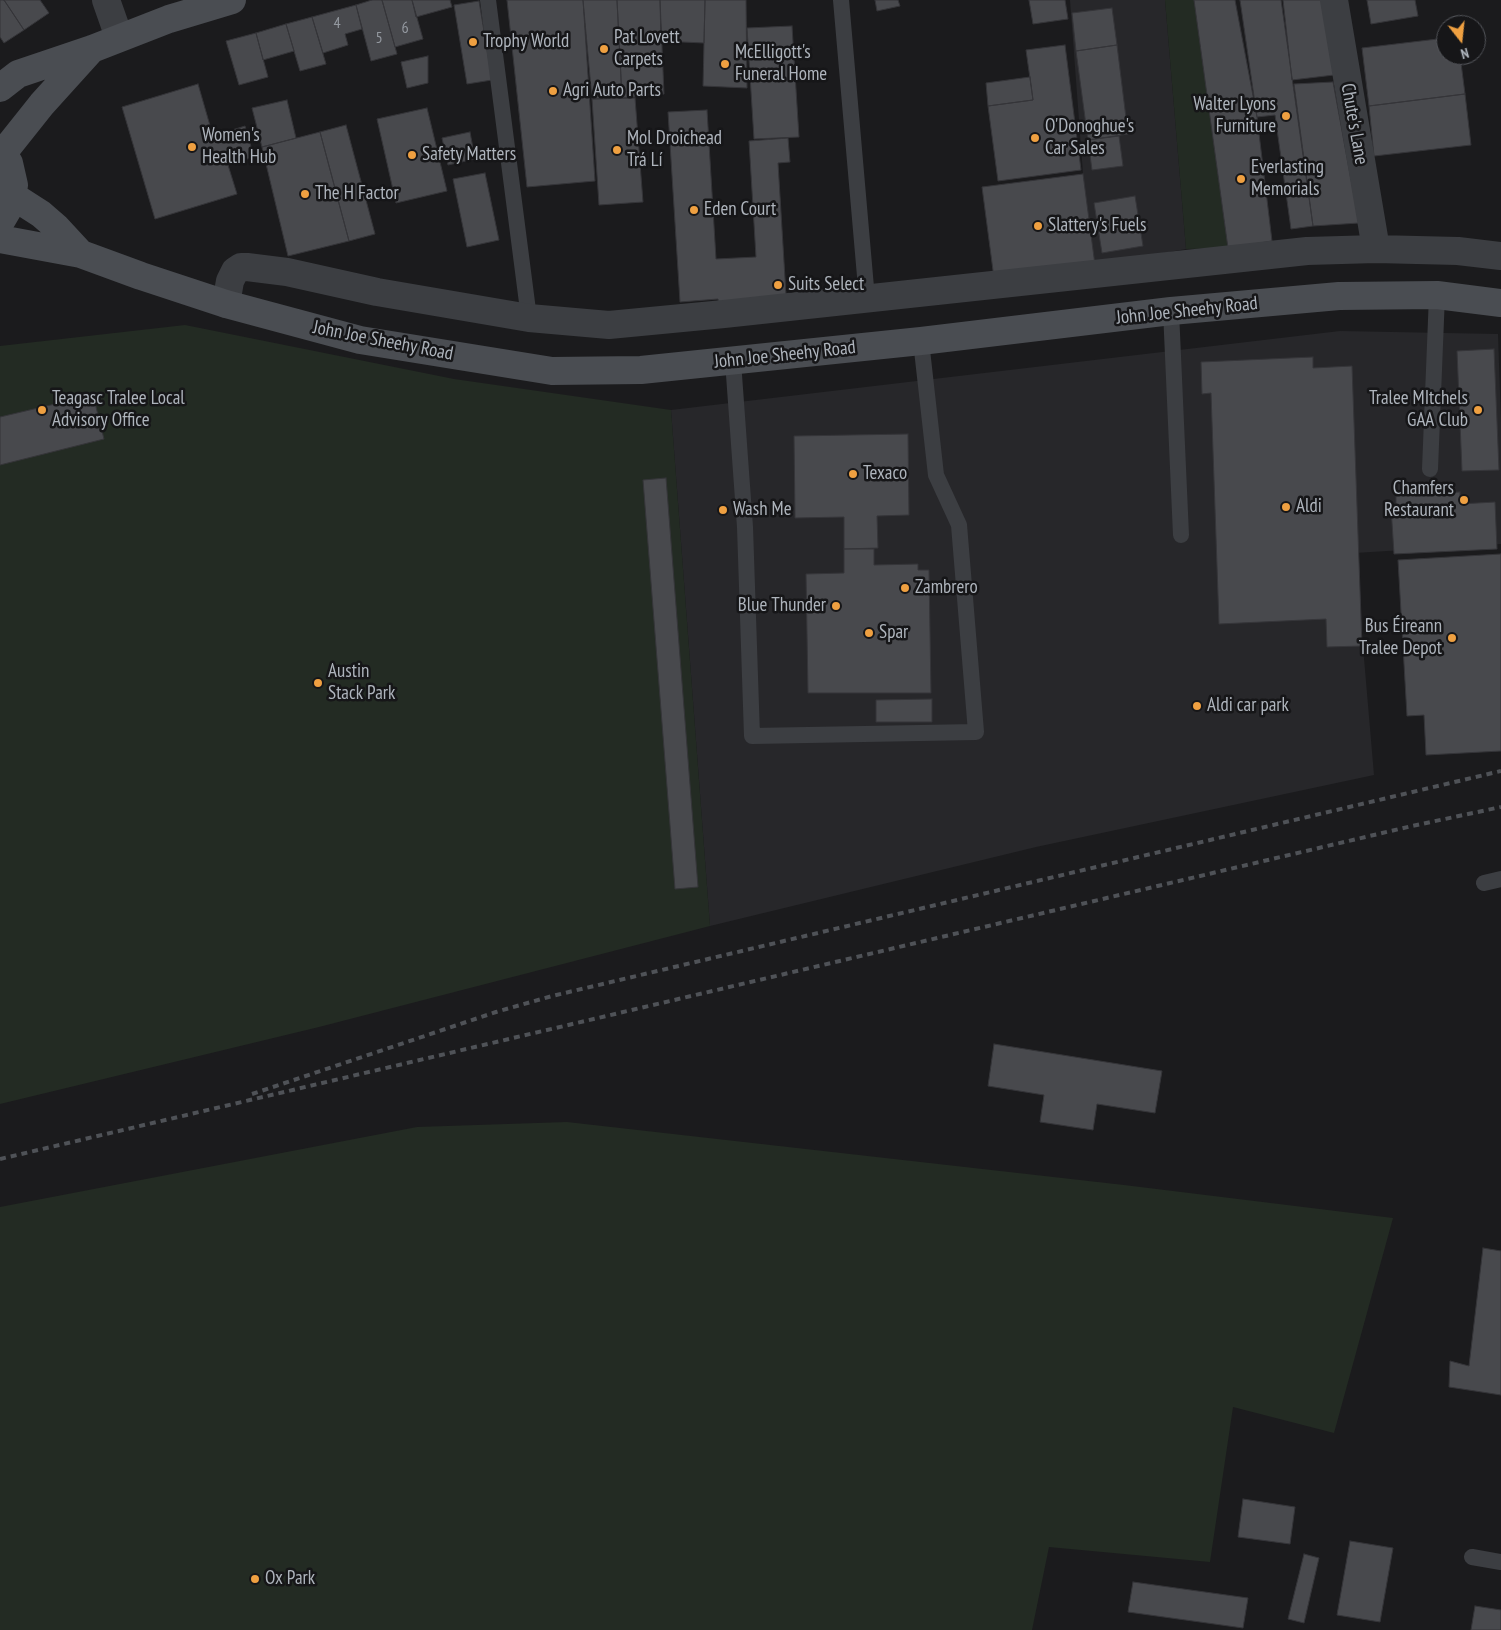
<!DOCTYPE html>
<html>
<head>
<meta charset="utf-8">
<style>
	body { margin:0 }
	#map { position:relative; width:1501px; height:1630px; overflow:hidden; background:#1b1b1d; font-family:"PT Sans Narrow",sans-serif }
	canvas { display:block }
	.north { position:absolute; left:1436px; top:15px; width:50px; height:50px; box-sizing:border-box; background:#161618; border:1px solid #53555a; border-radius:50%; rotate:164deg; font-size:14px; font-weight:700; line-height:20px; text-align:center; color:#aeb4bc }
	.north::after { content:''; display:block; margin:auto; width:18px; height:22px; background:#efa041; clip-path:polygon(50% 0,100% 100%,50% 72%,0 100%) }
</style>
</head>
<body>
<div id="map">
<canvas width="1501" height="1630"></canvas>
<div class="north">N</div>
</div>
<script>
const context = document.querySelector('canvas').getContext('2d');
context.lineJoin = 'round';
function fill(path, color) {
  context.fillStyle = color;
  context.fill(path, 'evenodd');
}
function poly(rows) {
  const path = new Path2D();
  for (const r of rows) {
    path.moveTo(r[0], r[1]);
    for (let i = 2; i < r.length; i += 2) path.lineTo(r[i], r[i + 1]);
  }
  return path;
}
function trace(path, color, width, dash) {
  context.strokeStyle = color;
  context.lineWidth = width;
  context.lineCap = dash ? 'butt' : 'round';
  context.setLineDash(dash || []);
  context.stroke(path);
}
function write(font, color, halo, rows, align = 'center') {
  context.font = font + ' "PT Sans Narrow",sans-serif';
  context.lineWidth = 5;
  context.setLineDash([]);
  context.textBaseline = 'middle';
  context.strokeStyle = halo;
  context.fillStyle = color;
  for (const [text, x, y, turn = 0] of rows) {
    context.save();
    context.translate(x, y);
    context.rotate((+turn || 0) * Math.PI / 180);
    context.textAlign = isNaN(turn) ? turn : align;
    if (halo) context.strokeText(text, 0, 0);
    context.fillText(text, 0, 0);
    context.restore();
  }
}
fill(poly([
	[1070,0,1165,0,1186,249,1095,265,1083,174],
	[1340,331,1498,334,1501,422,1501,544,1355,553,1374,775,1036,847,710,926,671,410]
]), '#27272a');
fill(poly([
	[1165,0,1194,0,1228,248,1186,249],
	[185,325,454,379,671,410,710,926,319,1027,0,1104,0,346],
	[567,1122,1124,1185,1393,1218,1334,1433,1233,1407,1210,1562,1049,1547,1032,1630,0,1630,0,1207,417,1127]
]), '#232b23');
const building = poly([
	[0,0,4,0,24,30,4,43,0,37,0,0],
	[4,0,40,0,49,13,24,30,4,0],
	[372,0,382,0,397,54,371,61,356,5,372,0],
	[382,0,412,0,423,39,395,47,382,0],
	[412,0,450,0,452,7,416,17,412,0],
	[507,0,583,0,595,181,527,187,507,0],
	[583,0,617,0,622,98,592,99,583,0],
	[617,0,660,0,664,94,622,98,617,0],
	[660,0,705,0,704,43,661,41,660,0],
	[705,0,746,0,747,88,703,86,705,0],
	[875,0,898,0,900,6,877,11,875,0],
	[1029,0,1065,0,1068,19,1033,24,1029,0],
	[1194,0,1235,0,1257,117,1272,241,1228,248,1194,0],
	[1240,0,1281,0,1313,226,1291,229,1275,115,1257,117,1240,0],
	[1283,0,1325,0,1334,75,1292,80,1283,0],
	[1367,0,1415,0,1418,16,1371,24,1367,0],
	[479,1,492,80,467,84,454,5,479,1],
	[356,5,362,29,345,34,348,45,323,53,312,17,356,5],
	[1112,8,1117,45,1076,51,1072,13,1112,8],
	[312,17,326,64,300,71,286,24,312,17],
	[286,24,294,51,263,60,256,33,286,24],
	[792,26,799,137,754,139,747,28,792,26],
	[256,33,268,77,239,85,226,41,256,33],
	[1446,38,1446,55,1460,55,1465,94,1369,106,1362,48,1446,38],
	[1065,45,1081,170,998,181,988,106,1033,100,1026,50,1065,45],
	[1117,45,1128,134,1088,140,1076,51,1117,45],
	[428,56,428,83,407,88,401,62,428,56],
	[1030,77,1033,100,988,106,986,83,1030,77],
	[1333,82,1359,223,1313,226,1294,84,1333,82],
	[198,84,213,136,245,126,254,157,228,165,237,194,155,219,122,107,198,84],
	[1465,94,1471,145,1374,156,1369,106,1465,94],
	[635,98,643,202,599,205,592,99,635,98],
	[287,100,296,138,262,147,252,108,287,100],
	[427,108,447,191,396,203,377,119,427,108],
	[707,110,716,259,756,257,749,141,788,138,790,162,778,163,786,295,719,308,718,299,680,302,668,112,707,110],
	[346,125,375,234,349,241,320,132,346,125],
	[320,132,349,241,288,256,262,147,320,132],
	[470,132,475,159,448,165,442,138,470,132],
	[1119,136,1123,166,1092,170,1088,140,1119,136],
	[485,173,499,240,467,247,453,179,485,173],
	[1083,174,1095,265,994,278,982,187,1083,174],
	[1135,196,1143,246,1102,253,1094,203,1135,196],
	[1494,349,1499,470,1462,471,1457,351,1494,349],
	[1313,357,1313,368,1352,366,1362,646,1327,647,1326,619,1219,624,1211,393,1202,394,1201,362,1313,357],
	[93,395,104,439,0,465,0,417,93,395],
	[908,434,909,515,877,516,878,548,844,549,844,517,795,518,794,436,908,434],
	[666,478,698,887,675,889,643,480,666,478],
	[1460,492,1460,504,1495,502,1497,549,1394,554,1391,507,1396,507,1396,495,1460,492],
	[844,549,874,549,874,565,918,564,918,570,929,570,931,693,808,693,806,574,844,573,844,549],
	[1501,554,1501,751,1426,755,1424,715,1407,716,1398,560,1501,554],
	[932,699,932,722,876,722,876,700,932,699],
	[994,1044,1162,1071,1155,1113,1097,1104,1093,1130,1040,1122,1044,1095,988,1086,994,1044],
	[1483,1248,1501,1251,1501,1395,1449,1387,1450,1361,1469,1366,1483,1248],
	[1243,1499,1295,1507,1290,1544,1238,1537,1243,1499],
	[1350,1541,1393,1548,1380,1622,1337,1615,1350,1541],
	[1304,1554,1319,1558,1304,1623,1288,1619,1304,1554],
	[1133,1582,1248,1598,1243,1628,1128,1612,1133,1582],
	[1475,1606,1501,1610,1501,1630,1471,1630,1475,1606]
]);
fill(building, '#48494d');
trace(building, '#353539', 1);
trace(poly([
	[488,0,529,318],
	[841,0,867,299],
	[1171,311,1181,535],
	[733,361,745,527,752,736,976,732,959,525,936,475,921,341],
	[1430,469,1437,295],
	[1484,883,1501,879],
	[1472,1557,1501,1562]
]), '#3c3e42', 16);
trace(poly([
	[1334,0,1376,249],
	[226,304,230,281,235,271,241,267,247,267,287,272,377,292,529,318,609,325,724,314,1307,251,1376,249,1458,251,1501,256]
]), '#3c3e42', 28);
trace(poly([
	[106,0,119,37]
]), '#3c3e42', 28);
trace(poly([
	[0,88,18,74,92,49,169,19,232,0],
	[0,149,9,163,14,185,10,206,0,223],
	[3,153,42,104,89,52],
	[13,196,41,214,56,227,81,254],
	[0,239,81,254,141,276,226,304,360,340,552,371,641,370,921,341,1171,311,1339,296,1437,295,1501,303]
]), '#4a4d52', 28);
trace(poly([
	[252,1094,496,1012,552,996,1501,771],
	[0,1159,1412,826,1501,807]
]), '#4f5257', 4, [6, 5]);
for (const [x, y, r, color] of [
	[473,42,5,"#efa041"],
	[604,49,5,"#efa041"],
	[725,64,5,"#efa041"],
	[553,91,5,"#efa041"],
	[1286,116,5,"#efa041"],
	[1035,138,5,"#efa041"],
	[192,147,5,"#efa041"],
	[617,150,5,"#efa041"],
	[412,155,5,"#efa041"],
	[1241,179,5,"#efa041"],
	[305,194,5,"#efa041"],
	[694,210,5,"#efa041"],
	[1038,226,5,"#efa041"],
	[778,285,5,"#efa041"],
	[42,410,5,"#efa041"],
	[1478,410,5,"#efa041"],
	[853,474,5,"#efa041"],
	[1464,500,5,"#efa041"],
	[1286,507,5,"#efa041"],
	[723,510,5,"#efa041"],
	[905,588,5,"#efa041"],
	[836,606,5,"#efa041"],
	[869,633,5,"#efa041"],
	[1452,638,5,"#efa041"],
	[318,683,5,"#efa041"],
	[1197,706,5,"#efa041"],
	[255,1579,5,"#efa041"]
]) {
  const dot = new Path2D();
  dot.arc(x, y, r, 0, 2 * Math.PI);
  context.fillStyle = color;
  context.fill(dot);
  trace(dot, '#161618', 2);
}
write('16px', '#9499a0', null, [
	["4",337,23],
	["6",405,28],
	["5",379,38]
]);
write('19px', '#aeb4bc', '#161618', [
	["Pat Lovett",614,38],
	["Carpets",614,60],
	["Trophy World",483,42],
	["McElligott's",735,53],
	["Funeral Home",735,75],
	["Agri Auto Parts",563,91],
	["Walter Lyons",1276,105,"right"],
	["Furniture",1276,127,"right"],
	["O'Donoghue's",1045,127],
	["Car Sales",1045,149],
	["Women's",202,136],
	["Health Hub",202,158],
	["Mol Droichead",627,139],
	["Trá Lí",627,161],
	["Safety Matters",422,155],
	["Everlasting",1251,168],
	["Memorials",1251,190],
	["The H Factor",315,194],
	["Eden Court",704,210],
	["Slattery's Fuels",1048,226],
	["Suits Select",788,285],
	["Teagasc Tralee Local",52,399],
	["Advisory Office",52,421],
	["Tralee MItchels",1468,399,"right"],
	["GAA Club",1468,421,"right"],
	["Texaco",863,474],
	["Chamfers",1454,489,"right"],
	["Restaurant",1454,511,"right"],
	["Aldi",1296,507],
	["Wash Me",733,510],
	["Zambrero",915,588],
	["Blue Thunder",826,606,"right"],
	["Bus Éireann",1442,627,"right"],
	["Tralee Depot",1442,649,"right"],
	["Spar",879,633],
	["Austin",328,672],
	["Stack Park",328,694],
	["Aldi car park",1207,706],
	["Ox Park",265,1579]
], 'left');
write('19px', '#aeb4bc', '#161618', [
	["Chute's Lane",1354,124,80],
	["John Joe Sheehy Road",1187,311,-6],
	["John Joe Sheehy Road",383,341,11],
	["John Joe Sheehy Road",785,355,-6]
]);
</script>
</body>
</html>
